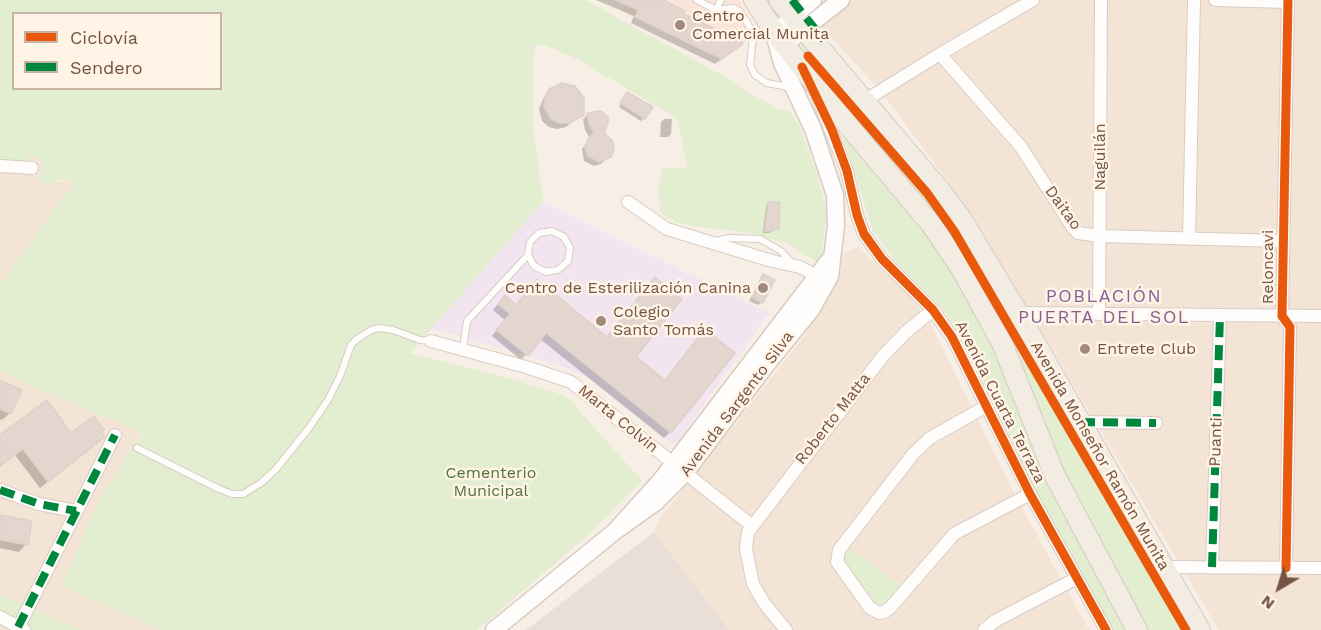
<!DOCTYPE html>
<html>
<head>
<meta charset="utf-8">
<style>
	body { margin:0 }
	#map { position:relative; width:1321px; height:630px; overflow:hidden; background:#f7efe6; font-family:"Work Sans",sans-serif }
	canvas { display:block }
	.legend { position:absolute; left:12px; top:12px; width:210px; height:78px; box-sizing:border-box; background:#fff4e6; border:2px solid #c8b4a6; margin:0; padding:8px 10px; list-style:none; font-size:18px; color:#755345 }
	.legend li { display:flex; align-items:center; gap:12px; height:30px }
	.legend b { width:30px; border:2px solid #c8b4a6 }
	.north { position:absolute; left:1249px; top:558px; width:60px; height:60px; -webkit-text-stroke:4px #fff4e6; paint-order:stroke; rotate:218deg; font-size:16px; font-weight:700; line-height:24px; text-align:center; color:#755345 }
	.north::after { content:''; display:block; margin:auto; width:21px; height:27px; background:#755345; clip-path:polygon(50% 0,100% 100%,50% 72%,0 100%) }
</style>
</head>
<body>
<div id="map">
<canvas width="1321" height="630"></canvas>
<ul class="legend">
<li><b style="height:8px;background:#e8590c"></b>Ciclovía</li>
<li><b style="height:8px;background:#00873e"></b>Sendero</li>
</ul>
<div class="north">N</div>
</div>
<script>
const context = document.querySelector('canvas').getContext('2d');
context.lineJoin = 'round';
function fill(path, color) {
  context.fillStyle = color;
  context.fill(path, 'evenodd');
}
function poly(rows) {
  const path = new Path2D();
  for (const r of rows) {
    path.moveTo(r[0], r[1]);
    for (let i = 2; i < r.length; i += 2) path.lineTo(r[i], r[i + 1]);
  }
  return path;
}
function trace(path, color, width, dash) {
  context.strokeStyle = color;
  context.lineWidth = width;
  context.lineCap = dash ? 'butt' : 'round';
  context.setLineDash(dash || []);
  context.stroke(path);
}
function write(font, color, halo, rows, align = 'center') {
  context.font = font + ' "Work Sans",sans-serif';
  context.lineWidth = 5;
  context.setLineDash([]);
  context.textBaseline = 'middle';
  context.strokeStyle = halo;
  context.fillStyle = color;
  for (const [text, x, y, turn = 0] of rows) {
    context.save();
    context.translate(x, y);
    context.rotate((+turn || 0) * Math.PI / 180);
    context.textAlign = isNaN(turn) ? turn : align;
    if (halo) context.strokeText(text, 0, 0);
    context.fillText(text, 0, 0);
    context.restore();
  }
}
fill(poly([
	[797,0,1321,0,1321,630,1219,630,970,211,880,90],
	[32,155,42,162,43,165,38,181,76,182,0,284,0,161],
	[858,247,909,295,931,325,1015,495,1089,630,729,630,654,532,661,517,805,335,833,278,841,255],
	[0,370,36,388,142,431,100,499,160,630,0,630]
]), '#f3e4d5');
fill(poly([
	[611,0,740,0,757,34,722,60,622,12,624,6]
]), '#fbe5da');
fill(poly([
	[654,532,729,630,526,630]
]), '#e9dfd7');
fill(poly([
	[543,202,769,313,676,444,667,440,587,377,565,367,431,328]
]), '#f2e5f0');
fill(poly([
	[0,0,585,0,718,73,777,109,789,111,799,125,815,168,827,211,821,264,788,244,754,234,681,224,668,218,661,212,658,191,662,168,687,168,678,119,577,59,544,45,536,45,533,58,533,124,543,202,410,353,497,375,563,395,570,400,642,481,588,535,477,630,160,630,62,586,100,499,142,432,36,388,0,370,0,284,75,182,59,180,50,184,38,181,43,165,42,162,32,155,23,164,0,161],
	[14,14,220,14,220,88,14,88],
	[802,40,944,205,1192,630,1144,630,1064,477,1023,368,988,296,937,217,799,55,796,44],
	[841,130,916,215,971,297,1130,630,1113,630,1072,559,1011,447,979,383,984,381,985,377,967,338,961,336,942,309,894,259,873,231],
	[847,546,902,586,886,605,877,609,841,563],
	[0,594,81,630,36,630,0,610]
]), '#e3edcf');
fill(poly([
	[596,0,659,0,681,14,742,44,715,64,631,23,634,16],
	[550,91,582,114,566,127,557,129,549,127,542,121,539,109,544,97],
	[625,97,644,118,641,121,619,107],
	[588,114,606,159,601,164,594,166,584,161,582,149,590,138,585,130,583,119],
	[664,119,672,119,671,134,668,137,660,137,661,122],
	[768,204,777,228,769,233,763,233,766,206],
	[764,276,762,302,758,305,749,301],
	[499,303,516,306,607,339,634,357,670,432,664,438,540,339,521,360,492,336,505,320,493,310],
	[0,381,10,413,2,420,0,419],
	[100,433,95,444,40,488,15,455,0,467,0,437],
	[0,516,26,544,19,552,0,548]
]), '#0003');
const building = poly([
	[615,0,663,0,685,11,683,14,729,35,738,33,743,44,722,59,635,17,638,10,615,0],
	[562,83,575,86,584,98,584,115,569,123,559,123,551,119,544,107,545,97,549,89,562,83],
	[627,92,653,107,645,119,620,103,627,92],
	[601,111,608,117,608,123,604,133,613,141,614,149,611,157,599,162,588,156,585,148,588,139,594,132,589,124,587,113,601,111],
	[768,202,780,202,779,229,773,228,773,231,765,231,768,202],
	[763,274,775,280,763,303,752,297,763,274],
	[655,277,682,299,636,357,665,380,705,329,735,353,671,433,546,333,528,356,496,330,510,314,498,304,505,295,516,305,537,279,607,337,655,277],
	[0,380,22,390,11,414,0,409,0,380],
	[47,400,71,433,94,416,104,430,101,432,105,437,48,482,23,449,0,466,0,435,47,400],
	[0,515,32,521,28,545,0,540,0,515]
]);
fill(building, '#e3d6ce');
trace(building, '#e0d1c8', 1.5);
const service = poly([
	[697,0,716,10,733,8,739,11,748,24,753,36,750,65,755,75,767,83,789,87],
	[716,10,721,0],
	[716,241,730,238,760,239,781,251,794,265],
	[463,349,467,321,528,255,530,242,539,233,552,231,564,237,570,248,568,261,558,270,546,272,534,266,528,255],
	[137,448,217,488,232,494,243,494,261,483,276,469,309,428,328,400,340,376,351,345,357,339,371,330,379,328,393,330,420,340,431,341]
]);
const minor = poly([
	[1215,0,1288,2],
	[940,54,1021,147,1073,228,1078,233,1100,236,1282,241],
	[818,98,847,171,857,215,864,234,882,259,933,310,952,337,1030,494,1106,630],
	[864,101,940,54,1033,0],
	[0,166,32,168],
	[628,202,667,229,772,261,800,267,817,276],
	[1189,239,1194,0],
	[1018,313,1321,316],
	[1099,314,1101,0],
	[431,341,526,367,571,382,751,525],
	[985,407,930,438,913,454,839,550,837,562,870,608,879,613,884,612,891,607,954,534,1030,494],
	[1080,422,1156,423],
	[0,490,39,504,76,511],
	[1163,567,1321,568],
	[1212,567,1220,316],
	[1286,568,1290,327,1282,316,1288,0],
	[0,617,24,630],
	[17,630,115,435],
	[786,630,764,603,753,584,746,549,748,532,883,356,906,332,933,310],
	[984,630,995,621,1077,578]
]);
const secondary = poly([
	[782,56,785,45,789,41,841,0],
	[614,532,656,502,685,473,767,364,811,310,830,276,836,226,835,195,813,129,782,63,776,41,776,34,781,27,813,0],
	[494,630,614,532,661,480,830,259]
]);
const primary = poly([
	[754,0,776,34,837,112,931,224,962,270,1002,343,1055,476,1137,630],
	[779,0,939,189,961,218,1018,313,1200,630]
]);
trace(service, '#d8ccc4', 8);
trace(minor, '#d8ccc4', 14);
trace(secondary, '#d7cbc2', 19);
trace(primary, '#d5cac3', 22);
trace(service, '#fefdfb', 6);
trace(minor, '#fefdfb', 12);
trace(secondary, '#fefdfb', 16);
trace(primary, '#f2ece3', 20);
trace(poly([
	[792,0,824,40],
	[1080,422,1156,423],
	[0,490,39,504,76,511],
	[1212,567,1220,316],
	[18,627,115,435]
]), '#00873e', 8, [15, 8]);
trace(poly([
	[808,56,927,193,954,231,1186,630],
	[802,67,832,130,847,171,857,215,864,234,882,259,933,310,952,337,1030,494,1106,630],
	[1286,568,1290,327,1282,316,1288,0]
]), '#e8590c', 9);
for (const [x, y, r, color] of [
	[680,25,6,"#a28a7d"],
	[763,288,6,"#a28a7d"],
	[601,321,6,"#a28a7d"],
	[1085,349,6,"#a28a7d"]
]) {
  const dot = new Path2D();
  dot.arc(x, y, r, 0, 2 * Math.PI);
  context.fillStyle = color;
  context.fill(dot);
  trace(dot, '#fff4e6', 2);
}
write('16px', '#755345', '#fff4e6', [
	["Centro",692,16],
	["Comercial Munita",692,34],
	["Centro de Esterilización Canina",751,288,"right"],
	["Colegio",613,312],
	["Santo Tomás",613,330],
	["Entrete Club",1097,349]
], 'left');
write('16px', '#755345', '#fff4e6', [
	["Naguilán",1100,157,-90],
	["Daitao",1063,208,54],
	["Reloncavi",1268,267,-90],
	["Avenida Cuarta Terraza",1000,402,63],
	["Avenida Sargento Silva",737,404,-53],
	["Marta Colvin",618,419,39],
	["Roberto Matta",833,419,-52],
	["Puanti",1216,442,-88],
	["Avenida Monseñor Ramón Munita",1100,456,60]
]);
write('16px', '#4f763b', '#fff4e6', [
	["Cementerio",491,473],
	["Municipal",491,491]
]);
context.letterSpacing = '1.5px';
write('18px', '#826099', '#fff4e6', [
	["POBLACIÓN",1104,297],
	["PUERTA DEL SOL",1104,318]
]);
context.letterSpacing = '0px';
</script>
</body>
</html>
